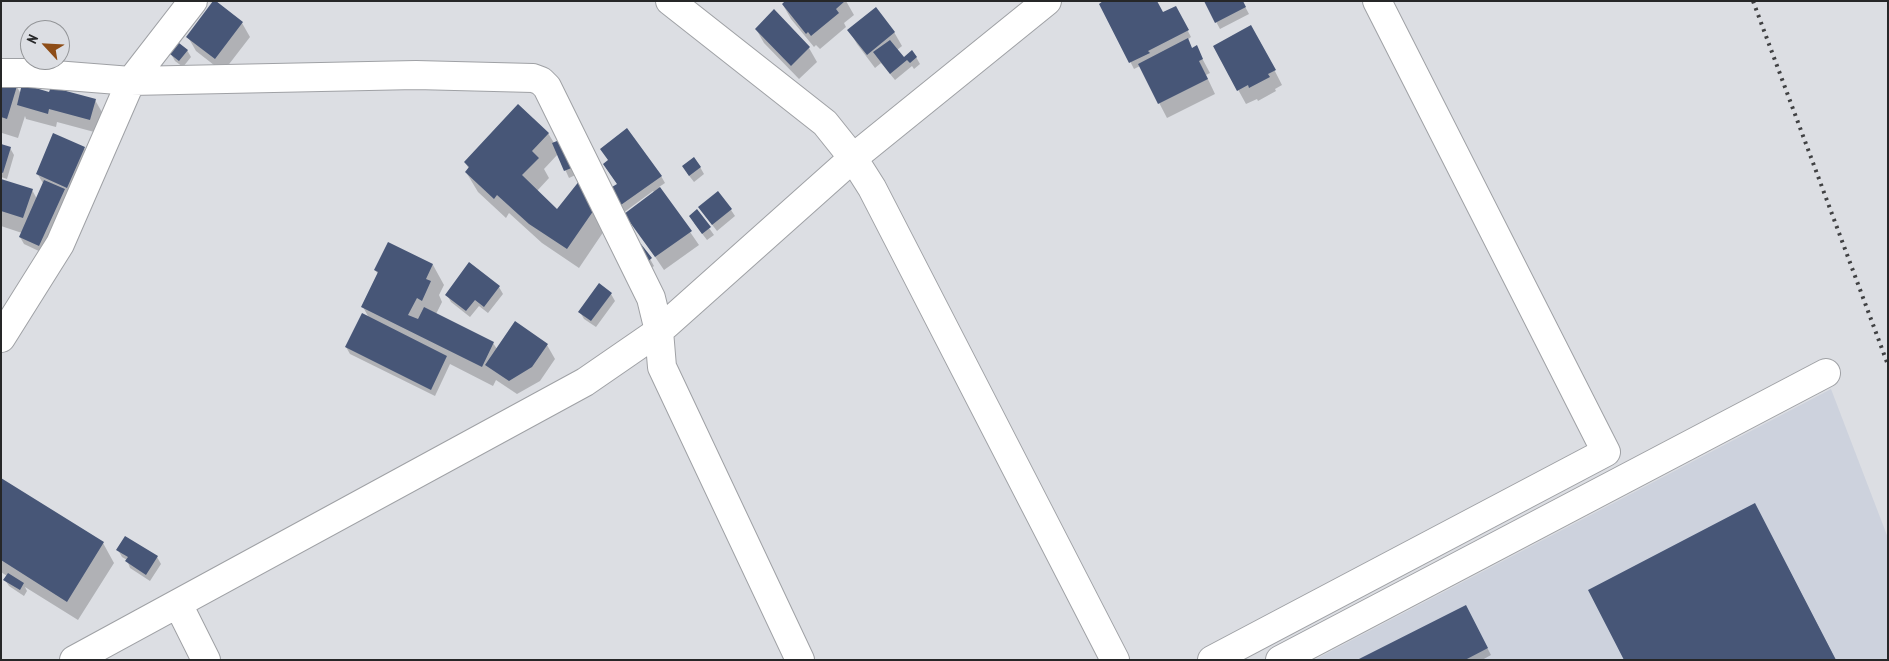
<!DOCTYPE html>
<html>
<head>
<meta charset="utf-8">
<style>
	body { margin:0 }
	#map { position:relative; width:1889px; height:661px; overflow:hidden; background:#dcdee3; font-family:"PT Sans Narrow",sans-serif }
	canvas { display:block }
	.frame { position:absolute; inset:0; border:2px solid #262728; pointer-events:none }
	.north { position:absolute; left:20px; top:20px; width:50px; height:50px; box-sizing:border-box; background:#dcdee3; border:1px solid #939598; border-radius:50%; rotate:295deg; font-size:14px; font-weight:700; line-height:20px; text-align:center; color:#262728 }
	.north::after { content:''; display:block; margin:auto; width:18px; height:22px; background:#8e4d17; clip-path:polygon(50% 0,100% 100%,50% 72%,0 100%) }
</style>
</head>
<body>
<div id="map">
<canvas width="1889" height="661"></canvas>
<div class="frame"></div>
<div class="north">N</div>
</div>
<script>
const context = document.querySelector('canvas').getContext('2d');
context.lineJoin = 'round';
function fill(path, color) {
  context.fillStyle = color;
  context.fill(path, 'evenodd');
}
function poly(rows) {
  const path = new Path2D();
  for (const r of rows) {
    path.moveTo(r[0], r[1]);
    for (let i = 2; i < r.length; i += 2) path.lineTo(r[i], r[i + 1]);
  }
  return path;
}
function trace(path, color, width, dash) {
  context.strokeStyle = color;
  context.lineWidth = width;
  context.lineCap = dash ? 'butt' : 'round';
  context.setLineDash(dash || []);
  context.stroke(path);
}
fill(poly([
	[1831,389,1888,538,1888,660,1314,660]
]), '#cdd2dd');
fill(poly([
	[787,1,846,1,854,15,844,23,846,27,820,49,816,45,814,47,791,19,783,5],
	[1205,1,1242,1,1249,14,1220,29],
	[1101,4,1163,14,1179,14,1191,37,1187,40,1192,49,1196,47,1210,73,1206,75,1215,94,1167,118,1140,66,1134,69],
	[774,11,809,48,817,62,799,79,764,43,756,29],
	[242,23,250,37,223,72,196,51,188,37],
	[849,30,894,32,902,46,897,50,904,59,916,57,920,64,914,69,912,66,895,80,881,63,875,68,857,44],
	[1259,40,1282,85,1275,89,1276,91,1258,101,1257,99,1246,104,1214,46],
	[187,50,191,57,183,67,175,61,171,54],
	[1,87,17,87,21,94,50,93,95,100,103,114,98,133,57,122,56,127,26,119,25,116,18,138,2,133,1,136],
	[548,133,554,143,582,172,569,178,558,154,544,169,549,178,537,191,558,211,580,182,606,228,579,268,542,243,509,213,506,218,478,192,466,172,469,169,465,162],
	[1,144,10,148,14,155,7,179,1,177],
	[84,148,92,162,43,253,24,244,20,237,22,233,1,226,1,180,32,190,37,199,44,185,37,173],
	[604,165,661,176,665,183,659,187,699,245,664,270,626,214,655,193,653,191,623,213,613,197,618,185],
	[700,167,704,174,694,182,687,173],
	[731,210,735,216,717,231,704,214],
	[697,211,714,235,707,240,694,223],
	[388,243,433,265,444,285,439,295,442,302,436,314,493,343,497,349,547,345,555,359,540,381,517,394,496,380,493,386,450,364,435,396,350,354,346,347,369,318,363,307,378,274,375,270],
	[640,256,650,259,654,266,650,269],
	[499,287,503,294,488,313,479,306,470,317,451,302,447,295],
	[611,294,615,301,596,327,584,319,580,312],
	[1,479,103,543,114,563,78,620,25,587,27,591,24,596,9,586,5,580,7,576,1,572],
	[1755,505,1836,660,1625,660],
	[118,550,157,557,161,564,150,581,130,568,127,560,122,557],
	[1469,613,1491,655,1482,660,1360,660]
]), '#0003');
fill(poly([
	[213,1,216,1,243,22,215,59,186,37],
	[785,1,845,1,836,9,839,13,811,36,808,32,806,34,782,4],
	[1103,1,1157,1,1163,12,1176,6,1189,30,1148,51,1150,53,1129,63,1099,4],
	[1204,1,1243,1,1246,7,1215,23],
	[876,7,895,32,867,55,847,30],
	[774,9,810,47,791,66,755,29],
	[1251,25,1276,70,1268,74,1270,77,1249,88,1248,85,1237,91,1213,46],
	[1188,38,1192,48,1197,45,1203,59,1199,61,1208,79,1158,104,1138,64],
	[890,40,904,57,912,50,917,57,910,63,907,60,890,74,873,52],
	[179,43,188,50,179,61,170,54],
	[22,84,49,92,51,87,96,99,90,120,49,109,48,114,17,105],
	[1,86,17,86,7,119,1,117],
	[518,104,549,133,532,151,539,158,522,175,557,209,580,180,596,207,567,249,529,224,497,195,494,199,465,172,469,167,464,162],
	[627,128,662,176,618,207,607,190,617,184,603,164,608,160,600,149],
	[53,133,85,147,67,188,36,174],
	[567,137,579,165,564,171,552,143],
	[1,144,11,147,3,173,1,172],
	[694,157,701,167,689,176,682,166],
	[1,179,33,189,23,218,1,211],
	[44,180,65,189,39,246,19,237],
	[660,187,692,231,655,257,624,214],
	[718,191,732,209,712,225,698,207],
	[697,209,711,227,702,234,689,216],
	[388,242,433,264,426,279,431,281,422,301,417,298,408,315,418,319,424,307,494,342,482,367,361,307,378,272,374,270],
	[641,244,652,258,646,263,634,249],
	[469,262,500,286,484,307,475,300,466,311,445,295],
	[599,283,612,293,591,321,578,312],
	[362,313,447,356,431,390,345,347],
	[515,321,548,344,532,367,509,381,485,365],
	[1,478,104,542,67,602,1,560],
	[1755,503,1836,660,1624,660,1588,590],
	[125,536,158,556,146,575,125,561,128,557,116,550],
	[8,573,24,583,20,590,3,580],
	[1466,605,1488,648,1465,660,1357,660]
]), '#475677');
const minor = poly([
	[670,1,825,123,853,158,872,188,1115,660],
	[1,73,29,73,131,81,416,75,533,78,541,81,547,87,651,298,659,331,662,367,800,660],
	[1,338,60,244,131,81,193,1],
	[178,604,206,660],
	[74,660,585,382,659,331,853,158,1047,1],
	[1212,660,1606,452,1377,1],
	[1280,660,1826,373]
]);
trace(minor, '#9fa1a5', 30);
trace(minor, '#fff', 28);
trace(poly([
	[1753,1,1888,365]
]), '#404143', 4, [2.5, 5]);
</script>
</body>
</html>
